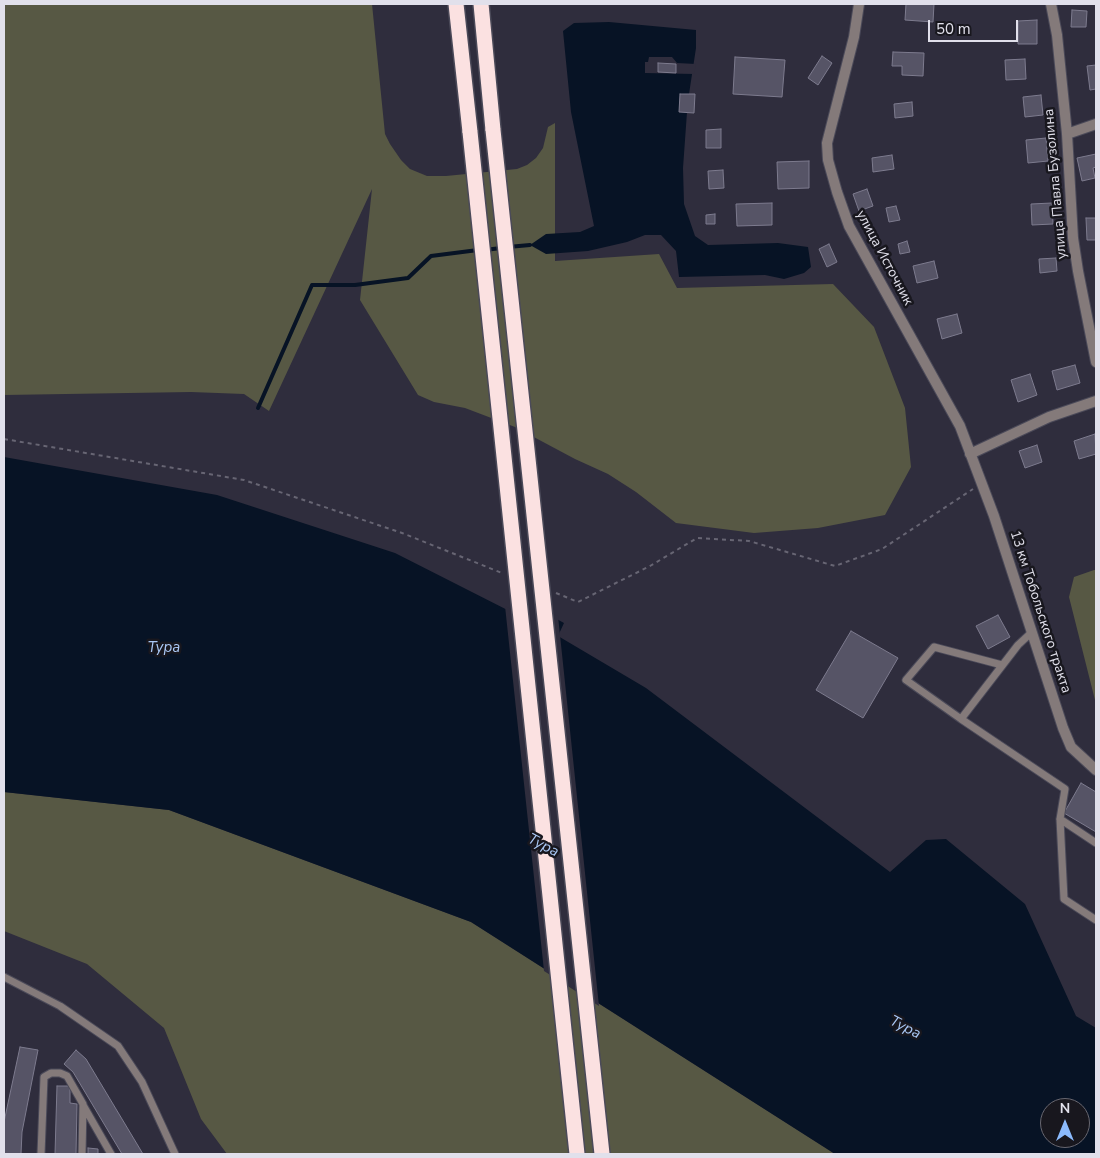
<!DOCTYPE html>
<html>
<head>
<meta charset="utf-8">
<style>
	body { margin:0 }
	#map { position:relative; width:1100px; height:1158px; overflow:hidden; background:#2f2d3d; font-family:"Nunito Sans",sans-serif }
	canvas { display:block }
	.frame { position:absolute; inset:0; border:5px solid #e1e0eb; pointer-events:none }
	.north { position:absolute; left:1040px; top:1098px; width:50px; height:50px; box-sizing:border-box; background:#18171e; border:1px solid #686770; border-radius:50%; rotate:0deg; font-size:14px; font-weight:700; line-height:20px; text-align:center; color:#e1e0eb }
	.north::after { content:''; display:block; margin:auto; width:18px; height:22px; background:#8bbafc; clip-path:polygon(50% 0,100% 100%,50% 72%,0 100%) }
	.scale { position:absolute; left:928px; top:20px; width:90px; height:22px; box-sizing:border-box; border:2px solid #e1e0eb; border-top:0; padding-left:6px; font-size:15px; line-height:18px; white-space:nowrap; color:#e1e0eb; -webkit-text-stroke:4px #18171e; paint-order:stroke }
</style>
</head>
<body>
<div id="map">
<canvas width="1100" height="1158"></canvas>
<div class="frame"></div>
<div class="north">N</div>
<div class="scale">50 m</div>
</div>
<script>
const context = document.querySelector('canvas').getContext('2d');
context.lineJoin = 'round';
function fill(path, color) {
  context.fillStyle = color;
  context.fill(path, 'evenodd');
}
function poly(rows) {
  const path = new Path2D();
  for (const r of rows) {
    path.moveTo(r[0], r[1]);
    for (let i = 2; i < r.length; i += 2) path.lineTo(r[i], r[i + 1]);
  }
  return path;
}
function trace(path, color, width, dash) {
  context.strokeStyle = color;
  context.lineWidth = width;
  context.lineCap = dash ? 'butt' : 'round';
  context.setLineDash(dash || []);
  context.stroke(path);
}
function write(font, color, halo, rows, align = 'center') {
  context.font = font + ' "Nunito Sans",sans-serif';
  context.lineWidth = 5;
  context.setLineDash([]);
  context.textBaseline = 'middle';
  context.strokeStyle = halo;
  context.fillStyle = color;
  for (const [text, x, y, turn = 0] of rows) {
    context.save();
    context.translate(x, y);
    context.rotate((+turn || 0) * Math.PI / 180);
    context.textAlign = isNaN(turn) ? turn : align;
    if (halo) context.strokeText(text, 0, 0);
    context.fillText(text, 0, 0);
    context.restore();
  }
}
fill(poly([
	[4,4,372,4,385,134,390,144,401,160,410,169,427,176,446,176,517,169,527,165,536,158,543,148,548,127,555,123,555,261,659,254,677,288,833,284,874,327,905,408,911,467,885,515,818,528,754,533,676,523,636,492,608,474,575,459,515,427,465,408,434,402,418,395,360,300,372,189,269,411,244,394,191,392,4,395],
	[1094,570,1096,570,1096,704,1069,597,1074,577],
	[4,792,169,810,471,922,835,1154,227,1154,201,1119,164,1028,87,964,4,931]
]), '#575844');
fill(poly([
	[609,22,696,30,696,48,689,94,680,94,679,112,687,112,683,168,684,204,695,236,708,245,778,243,808,247,811,267,804,273,784,279,765,275,679,277,676,251,661,235,645,235,627,242,588,251,546,254,530,245,546,234,580,232,594,226,571,112,563,31,574,23],
	[4,457,217,495,395,553,535,624,542,611,564,623,558,636,646,688,890,872,926,840,946,839,1025,904,1076,1016,1096,1028,1096,1154,835,1154,471,922,169,810,4,792],
	[1050,1108,1080,1108,1080,1138,1050,1138]
]), '#071325');
fill(poly([
	[649,57,672,57,677,63,696,64,694,74,645,73,645,62,648,62],
	[505,606,535,621,540,609,543,609,558,616,599,1006,544,971]
]), '#2f2d3d');
trace(poly([
	[508,247,530,245],
	[485,250,501,248],
	[258,408,312,285,355,285,408,278,431,256,478,250]
]), '#071325', 4);
const building = poly([
	[906,4,934,4,933,22,905,20,906,4],
	[1072,10,1087,11,1086,27,1071,27,1072,10],
	[1037,20,1037,44,1018,44,1018,21,1037,20],
	[893,52,924,53,923,76,902,75,902,66,892,66,893,52],
	[822,56,832,63,818,85,808,78,822,56],
	[735,57,785,60,782,97,733,94,735,57],
	[1025,59,1026,79,1006,80,1005,60,1025,59],
	[658,63,676,64,676,73,658,72,658,63],
	[1096,65,1096,89,1090,90,1087,66,1096,65],
	[680,94,695,94,694,113,679,112,680,94],
	[1041,95,1043,115,1025,117,1023,97,1041,95],
	[912,102,913,116,895,118,894,104,912,102],
	[721,129,721,148,706,148,706,130,721,129],
	[1046,138,1048,161,1028,163,1026,140,1046,138],
	[1096,154,1096,167,1093,168,1095,178,1082,181,1077,158,1096,154],
	[892,155,894,169,873,172,872,158,892,155],
	[809,161,809,188,778,189,777,162,809,161],
	[723,170,724,188,709,189,708,171,723,170],
	[867,189,873,206,859,211,853,194,867,189],
	[772,203,772,225,737,226,736,204,772,203],
	[1052,203,1053,224,1032,225,1031,204,1052,203],
	[896,206,900,220,889,222,886,208,896,206],
	[715,214,715,224,706,224,706,215,715,214],
	[1086,218,1096,218,1096,240,1087,240,1086,218],
	[907,241,910,252,900,254,898,244,907,241],
	[829,244,837,262,827,267,819,249,829,244],
	[1056,258,1057,271,1040,273,1039,259,1056,258],
	[934,261,938,278,917,283,913,266,934,261],
	[957,314,962,333,942,339,937,319,957,314],
	[1075,365,1080,383,1057,390,1052,371,1075,365],
	[1030,374,1037,395,1018,402,1011,380,1030,374],
	[1095,434,1096,454,1079,459,1074,441,1095,434],
	[1037,445,1042,462,1025,468,1019,451,1037,445],
	[998,615,1010,637,988,649,976,626,998,615],
	[851,631,898,658,863,718,816,690,851,631],
	[1081,783,1096,792,1096,832,1064,813,1081,783],
	[20,1047,38,1050,22,1132,21,1154,4,1154,4,1122,20,1047],
	[76,1050,86,1059,143,1154,122,1154,73,1072,64,1064,76,1050],
	[57,1086,70,1086,70,1103,77,1104,76,1154,55,1154,57,1086],
	[88,1148,98,1149,98,1154,88,1154,88,1148]
]);
fill(building, '#565466');
trace(building, '#7d7b8e', 1);
const lane = poly([
	[1032,632,1018,645,961,719,1065,789,1060,819,1064,899,1096,920],
	[961,719,906,680,934,647,1002,665],
	[1060,819,1096,843],
	[4,977,60,1006,118,1046,142,1082,175,1154],
	[83,1105,111,1154],
	[41,1154,44,1077,51,1073,60,1073,67,1076,83,1104,82,1154]
]);
const street = poly([
	[859,4,854,37,827,143,828,160,837,192,849,226,960,426,994,516,1063,728,1071,747,1096,770],
	[1051,4,1057,35,1067,134,1073,238,1078,271,1096,362],
	[1067,134,1096,124],
	[970,454,1049,417,1096,401]
]);
const highway = poly([
	[456,4,470,132],
	[481,4,493,130]
]);
trace(lane, '#4b4a59', 9);
trace(street, '#4b4a59', 12);
trace(highway, '#4b4a59', 18);
trace(poly([
	[4,439,244,480,402,533,502,573],
	[556,593,578,602,650,566,697,538,749,541,835,566,882,549,973,489]
]), '#676573', 2, [4, 4]);
trace(lane, '#847a7a', 7);
trace(street, '#847a7a', 10);
trace(highway, '#fbe1e1', 15);
const highwayBridge = poly([
	[493,130,602,1154],
	[470,132,577,1154]
]);
trace(highwayBridge, '#4b4a59', 18, []);
trace(highwayBridge, '#fbe1e1', 15);
write('14px', '#e1e0eb', '#18171e', [
	["улица Павла Бузолина",1056,184,-95],
	["улица Источник",884,258,62],
	["13 км Тобольского тракта",1040,612,72]
]);
write('italic 15px', '#aac8f5', '#18171e', [
	["Тура",164,648],
	["Тура",543,846,27],
	["Тура",905,1028,27]
]);
</script>
</body>
</html>
